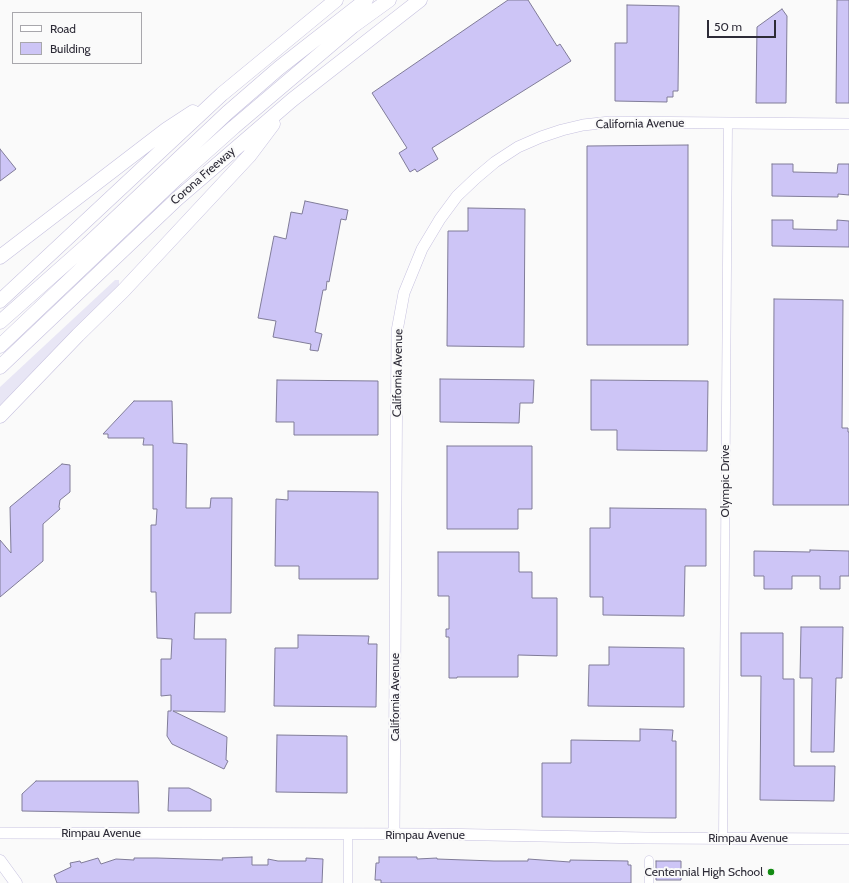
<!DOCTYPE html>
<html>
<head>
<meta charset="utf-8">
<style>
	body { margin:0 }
	#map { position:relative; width:849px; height:883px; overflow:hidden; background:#fafafa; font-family:Cabin,sans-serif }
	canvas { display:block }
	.legend { position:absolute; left:12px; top:12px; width:130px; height:52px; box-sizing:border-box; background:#fafafa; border:1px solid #a8a7ac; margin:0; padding:5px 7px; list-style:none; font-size:12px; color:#2d2b37 }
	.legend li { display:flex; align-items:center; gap:8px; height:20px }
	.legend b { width:20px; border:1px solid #a8a7ac }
	.scale { position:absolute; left:707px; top:20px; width:69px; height:18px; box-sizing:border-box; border:2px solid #2d2b37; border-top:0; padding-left:5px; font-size:12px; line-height:14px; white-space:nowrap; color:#2d2b37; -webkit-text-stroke:3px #fafafa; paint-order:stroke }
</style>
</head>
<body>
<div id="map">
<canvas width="849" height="883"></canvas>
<ul class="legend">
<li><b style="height:5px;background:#fff"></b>Road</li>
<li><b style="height:11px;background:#cdc5f6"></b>Building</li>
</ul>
<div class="scale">50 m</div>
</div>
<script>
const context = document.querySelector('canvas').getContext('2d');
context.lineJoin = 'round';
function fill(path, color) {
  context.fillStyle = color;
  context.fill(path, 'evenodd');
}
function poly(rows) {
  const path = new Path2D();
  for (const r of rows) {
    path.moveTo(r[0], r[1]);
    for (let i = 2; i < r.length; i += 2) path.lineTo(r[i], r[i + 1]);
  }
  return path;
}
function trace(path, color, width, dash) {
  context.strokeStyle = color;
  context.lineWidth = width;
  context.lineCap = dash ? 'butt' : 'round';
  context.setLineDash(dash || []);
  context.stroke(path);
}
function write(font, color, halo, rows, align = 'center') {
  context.font = font + ' Cabin,sans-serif';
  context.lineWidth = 4;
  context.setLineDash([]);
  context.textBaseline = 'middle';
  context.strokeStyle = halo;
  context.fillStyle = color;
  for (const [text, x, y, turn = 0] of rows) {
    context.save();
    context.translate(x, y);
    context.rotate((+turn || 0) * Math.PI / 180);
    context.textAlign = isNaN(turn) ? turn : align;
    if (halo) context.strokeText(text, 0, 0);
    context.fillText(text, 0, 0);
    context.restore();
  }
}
fill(poly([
	[115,280,119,280,119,285,115,290,0,409,0,387]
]), '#e8e6f5');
const building = poly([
	[508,0,528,0,557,46,560,44,571,61,432,148,438,159,417,172,415,169,410,172,399,153,407,148,372,93,508,0],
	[837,0,849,0,849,103,836,103,837,0],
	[627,5,679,6,678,91,673,91,673,97,667,97,667,102,615,101,615,43,627,43,627,5],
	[782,9,787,16,786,103,756,103,757,27,782,9],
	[688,145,688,345,587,345,587,146,688,145],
	[0,149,16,169,0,181,0,149],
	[772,164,793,164,793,172,837,173,838,164,849,164,849,195,838,194,838,197,772,196,772,164],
	[305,201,348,210,346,220,341,219,329,282,327,281,326,290,323,290,315,332,322,334,318,351,310,350,311,344,273,337,276,321,258,318,274,236,286,239,291,212,302,214,305,201],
	[468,208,525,209,524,347,447,346,448,231,468,231,468,208],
	[772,220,793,220,793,229,837,230,837,220,849,221,849,247,772,246,772,220],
	[774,299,843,300,842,428,848,428,848,432,849,432,849,505,773,505,774,299],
	[440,379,534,380,533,403,520,403,519,423,440,422,440,379],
	[277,380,378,381,378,435,294,435,294,422,276,422,277,380],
	[591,380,708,381,707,451,617,450,617,430,591,430,591,380],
	[134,401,172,401,173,443,187,444,186,508,210,508,211,498,232,498,231,613,195,613,194,639,226,639,225,712,173,711,227,737,226,760,228,761,224,769,172,744,167,736,168,711,171,711,171,695,161,696,161,659,171,659,172,639,157,638,156,592,151,592,151,525,156,525,157,509,153,509,153,445,143,445,144,438,108,438,108,434,103,434,134,401],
	[447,446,532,446,532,509,518,509,518,529,447,529,447,446],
	[62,464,70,465,70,492,60,500,59,507,60,509,43,524,43,561,0,597,0,540,11,553,10,507,62,464],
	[288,491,378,492,378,579,299,579,299,566,275,566,276,499,288,500,288,491],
	[610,508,706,509,706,566,685,566,684,616,603,615,603,597,590,597,590,528,610,528,610,508],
	[810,550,849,551,849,576,840,576,840,589,820,589,820,576,792,576,792,589,764,589,764,576,754,576,754,551,810,552,810,550],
	[438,552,519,552,519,572,532,572,532,598,557,598,557,656,518,655,518,677,457,677,457,678,449,678,449,637,446,637,446,629,449,629,449,596,438,596,438,552],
	[801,627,843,627,842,678,836,678,834,752,811,752,812,678,800,678,801,627],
	[741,633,783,633,783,679,794,679,794,766,835,766,834,801,760,800,761,676,741,676,741,633],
	[298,635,369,636,368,644,377,644,376,707,274,706,275,648,298,648,298,635],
	[609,647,684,648,684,707,588,706,589,665,609,665,609,647],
	[640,729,673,730,672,741,676,741,676,818,542,817,542,763,571,763,571,740,640,741,640,729],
	[277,735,347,736,347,793,276,792,277,735],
	[36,781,138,781,139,813,22,811,22,794,36,781],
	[169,788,189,788,211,799,211,811,168,811,169,788],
	[252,857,252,865,268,865,268,859,278,861,306,861,306,858,323,859,322,883,57,883,54,875,71,867,70,863,80,861,81,863,98,858,101,864,116,859,134,860,134,858,157,858,223,860,222,858,252,857],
	[379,857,417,857,417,859,437,858,437,859,494,861,528,861,528,859,570,862,570,860,628,861,628,865,631,865,631,883,381,883,381,880,375,880,376,863,379,863,379,857],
	[656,861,681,861,681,880,656,880,656,861]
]);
fill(building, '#cdc5f6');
trace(building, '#807c98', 1);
const minor = poly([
	[348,835,348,883],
	[723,838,728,123],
	[649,860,649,883]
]);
const secondary = poly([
	[0,833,435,834,646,838,849,839],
	[394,834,397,331,404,293,422,249,440,219,457,196,476,178,495,162,518,147,541,137,562,130,583,125,610,122,849,124]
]);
const primary = poly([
	[0,861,16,883]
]);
const motorway = poly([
	[0,257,167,129,193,112],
	[0,301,222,94,336,0],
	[0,322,87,245,227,113,279,68,366,0],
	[0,346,177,178,234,127,353,26,389,0],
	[0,367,177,199,292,100,420,0],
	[0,416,78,335,123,291,249,156,273,124]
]);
trace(minor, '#c6c1df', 9);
trace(secondary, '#c6c1df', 12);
trace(primary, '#c6c1df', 13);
trace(motorway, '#c6c1df', 15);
trace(minor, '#fff', 8);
trace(secondary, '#fff', 11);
trace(primary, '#fff', 12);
trace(motorway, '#fff', 14);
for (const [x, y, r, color] of [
	[771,872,4,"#138b13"]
]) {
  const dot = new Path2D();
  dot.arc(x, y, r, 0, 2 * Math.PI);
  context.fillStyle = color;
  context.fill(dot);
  trace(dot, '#fafafa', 1.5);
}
write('12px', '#2d2b37', '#fafafa', [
	["California Avenue",640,124,-1],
	["Corona Freeway",203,176,-41],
	["California Avenue",398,373,-89],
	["Olympic Drive",725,481,-90],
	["California Avenue",395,697,-90],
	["Rimpau Avenue",101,833],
	["Rimpau Avenue",425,835],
	["Rimpau Avenue",748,838]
]);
write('12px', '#2d2b37', '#fafafa', [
	["Centennial High School",763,872]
], 'right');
</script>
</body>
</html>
